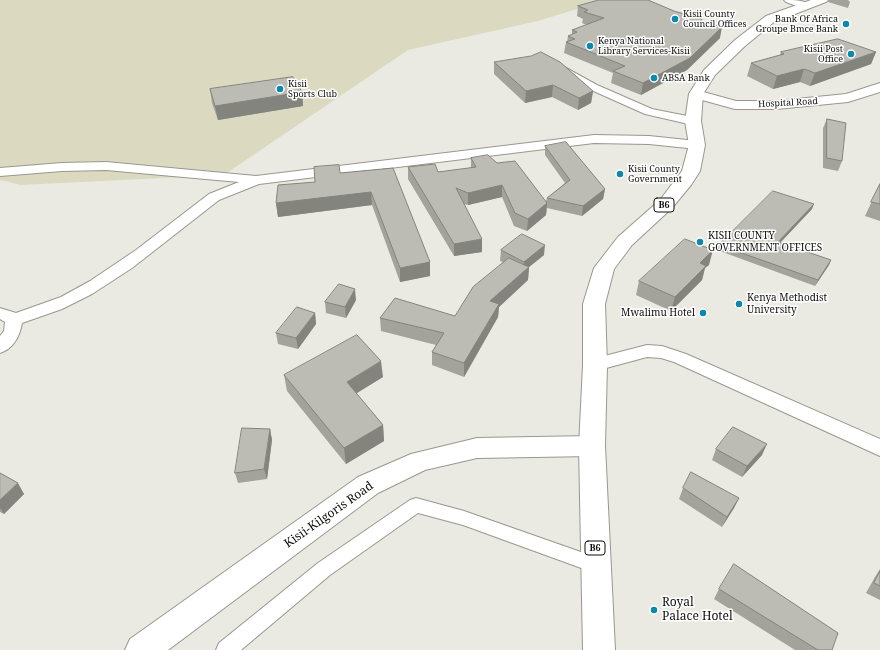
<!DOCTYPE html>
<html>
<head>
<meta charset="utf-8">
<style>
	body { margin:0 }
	canvas { display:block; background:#ebeae2 }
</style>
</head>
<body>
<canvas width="880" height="650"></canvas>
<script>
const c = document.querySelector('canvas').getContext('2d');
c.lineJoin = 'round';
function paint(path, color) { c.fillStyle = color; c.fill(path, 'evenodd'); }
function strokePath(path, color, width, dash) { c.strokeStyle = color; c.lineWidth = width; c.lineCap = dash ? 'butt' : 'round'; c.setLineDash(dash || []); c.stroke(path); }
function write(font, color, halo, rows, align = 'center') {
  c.font = font + ' "Noto Serif",serif'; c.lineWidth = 3; c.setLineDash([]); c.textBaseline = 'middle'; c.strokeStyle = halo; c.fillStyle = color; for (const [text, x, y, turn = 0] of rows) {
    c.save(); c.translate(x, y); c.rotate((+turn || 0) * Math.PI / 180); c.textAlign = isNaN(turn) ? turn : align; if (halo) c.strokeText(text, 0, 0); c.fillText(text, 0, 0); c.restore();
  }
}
paint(new Path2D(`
	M0,0H606L538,21L408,50L224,175L21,185L0,180Z`), '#dbdac0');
const pedestrian = new Path2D(`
	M416,498L464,511L595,557L601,559L604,565L601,571L595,573L463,525L418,513L330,575L241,650H216L219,643L318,563L410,500Z`);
const minor = new Path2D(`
	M559,64L597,85L652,109L697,118L699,121L697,124L693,125L645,114L589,89L555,69L554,67Z
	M594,135L649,136L697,141L701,142L703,145L701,148L697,149L649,144L594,143L259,184L219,200L132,268L92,294L62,309L22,323C20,336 13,349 0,353V336L4,331L5,322L0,319V308L16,313L61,297L90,281L136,250L209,194L239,182L106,170L62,171L0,176V168L62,163L106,162L256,176Z
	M647,345L662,346L686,354L880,439V456L674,362L661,358L647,357L595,371L589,370L586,365L589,360Z`);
const tertiary = new Path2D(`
	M784,0C794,0 805,0 812,6L810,8H802L786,2Z
	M880,83V92L848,102L777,109H735L691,97L689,94L691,91L696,90L736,101H777L846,94Z`);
const secondary = new Path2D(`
	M592,436L601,439L605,446L601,453L592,456L477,458L425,470L378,493L168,650H125L130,639L358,477L411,454L477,438Z`);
const trunk = new Path2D(`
	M811,0H828L826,2L774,22L745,46L715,75L703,94L701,121L705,145L700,171L691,185L672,208L632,245L614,269L605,304L607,365L605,446L615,650H583L579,446L583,365V304L594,268L618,237L660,200L682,171L689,145L685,121L689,94L704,70L735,40L766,16Z`);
strokePath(pedestrian, '#989890', 2);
strokePath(minor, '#989890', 2);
strokePath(tertiary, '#989890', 2);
strokePath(secondary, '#989890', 2);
strokePath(trunk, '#989890', 2);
paint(pedestrian, '#fff');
paint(minor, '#fff');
paint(tertiary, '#fff');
paint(secondary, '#fff');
paint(trunk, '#fff');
paint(new Path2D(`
	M829,0H848L850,2L848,8L828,2Z
	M578,6L674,11L702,22L720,38L687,70L641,95L611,83L613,73L564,53L566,42H567L568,36L572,34V30L587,25L582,23L583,19L577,16Z
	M781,52H876L871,64L810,86L800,82L773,89L747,76L751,63L780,55Z
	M494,62L593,91L591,103L578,110L552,97L525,103L494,74Z
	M210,89L302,92L303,106L218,120L212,103Z
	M827,119L842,161L838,171L823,168V128Z
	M545,146L605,189L603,199L582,216L547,208L546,215L527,231L514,226L502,197L468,205L464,204L482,252L454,256L408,179V167L438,172L471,168V158L546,201L547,198L565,183L545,155Z
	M393,168L430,276L400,282L372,205L278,217L276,203L340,173Z
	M880,184V221L865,216Z
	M812,209L780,243L831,260L829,265L815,286L717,250L719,245Z
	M501,250L544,255L529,267L528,280L499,307L498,317L464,377L432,365V352L436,345L381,331L380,318L455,316L503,262L500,261Z
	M709,265L705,268L702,280L671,311L636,295L639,281Z
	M356,300L346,318L326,313L325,302Z
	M315,313L316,324L298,349L278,344L276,333Z
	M284,375L383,377L356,393L383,425L384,441L346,464L287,391Z
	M270,429L272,440L267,479L238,483L235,473Z
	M716,449L762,455L742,477L712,460Z
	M0,473L24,494L4,514L0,512Z
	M683,488L739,498L734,508L722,527L679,499Z
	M880,569V600L866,593L875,577Z
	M719,589L832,650H795L714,599Z`), '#a3a29b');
paint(new Path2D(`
	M722,27L720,38L687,70L641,95L643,83Z
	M876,52L871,64L810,86L815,73Z
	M804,69L800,82L773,89L777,76Z
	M553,85L552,97L525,103L526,91Z
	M593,91L591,103L578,110L579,98Z
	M302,92L303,106L218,120L215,106Z
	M502,185V197L468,205V193Z
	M605,189L603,199L582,216L583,206Z
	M371,192L372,205L278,217L276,203Z
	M547,203L546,215L527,231L528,219Z
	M814,204L812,209L776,247L778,242Z
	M482,239V252L454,256V244Z
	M545,245L544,255L529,267L528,280L499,307L498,317L464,377V363L490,301L523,272L524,262Z
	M713,250L709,265L705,268L702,280L671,311L675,297L700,263Z
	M831,260L829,265L815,286L818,280Z
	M430,262V276L400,282V268Z
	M355,289L356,300L346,318L345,307Z
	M315,313L316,324L298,349L296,338Z
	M381,361L383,377L349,398L347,382Z
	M383,425L384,441L346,464L344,448Z
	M270,429L272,440L267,479L264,469Z
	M767,444L762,455L742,477L747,466Z
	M18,483L24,494L4,514L0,508V500Z
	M739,498L734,508L722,527L727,517Z`), '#84847e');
const building = new Path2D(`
	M599,0H648L674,11L702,19L701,21L722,27L690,58L643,83L613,71L625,66L566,42L575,39L568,36L577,32L572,30L604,18L584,12L588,10L578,6Z
	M838,39L876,52L815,73L804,69L777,76L751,63L784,54L781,52Z
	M541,52L560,62L593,91L579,98L553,85L526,91L494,62L531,56Z
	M293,77L302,92L215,106L210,89Z
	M827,119L846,123L842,161L827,158Z
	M566,142L605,189L583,206L547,198L570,180L545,146Z
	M488,155L497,163L515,161L547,203L528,219L515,213L502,185L468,193L456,188L482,239L454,244L408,167L435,164L438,172L476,167L471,158Z
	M339,165L340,173L393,168L430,262L400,268L371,192L276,203L278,185L315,182L314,167Z
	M880,184V204L871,202Z
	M773,191L814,204L778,242L831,260L818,280L719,245Z
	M522,234L545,245L524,262L501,250Z
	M685,239L713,250L700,263L706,266L675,297L639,281Z
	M509,258L529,267L490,301L499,304L464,363L432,352L444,333L380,318L395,298L455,316L473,287Z
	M339,284L355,289L345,307L325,302Z
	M297,307L315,313L296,338L276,333Z
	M357,335L381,361L347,382L383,425L344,448L284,375Z
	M733,427L767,444L747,466L716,449Z
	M242,428L270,429L264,469L235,473Z
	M691,472L739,498L727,517L683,488Z
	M0,473L18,483L0,500Z
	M734,564L838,633L832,650H818L719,589Z
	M880,571V586L874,583Z`);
paint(building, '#bdbcb4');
strokePath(building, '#84847e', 1);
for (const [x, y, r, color] of [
	[675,19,4,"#0b88ab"],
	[846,24,4,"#0b88ab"],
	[590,46,4,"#0b88ab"],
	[851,54,4,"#0b88ab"],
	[654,78,4,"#0b88ab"],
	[280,89,4,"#0b88ab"],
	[620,174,4,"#0b88ab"],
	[700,242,4,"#0b88ab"],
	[739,304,4,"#0b88ab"],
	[703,313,4,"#0b88ab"],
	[654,610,4,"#0b88ab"]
]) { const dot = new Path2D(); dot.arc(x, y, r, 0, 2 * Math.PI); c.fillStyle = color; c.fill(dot); strokePath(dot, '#fff', 1.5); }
write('9px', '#0f0f0c', '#fff', [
	["Kisii County",683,14],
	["Council Offices",683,24],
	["Bank Of Africa",838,19,"right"],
	["Groupe Bmce Bank",838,29,"right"],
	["Kenya National",598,41],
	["Library Services-Kisii",598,51],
	["Kisii Post",843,49,"right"],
	["Office",843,59,"right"],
	["ABSA Bank",662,78],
	["Kisii",288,84],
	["Sports Club",288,94],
	["Kisii County",628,169],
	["Government",628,179]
], 'left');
write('9px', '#0f0f0c', '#fff', [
	["Hospital Road",788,103,-3]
]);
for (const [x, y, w] of [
	[664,205,20],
	[595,548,20]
]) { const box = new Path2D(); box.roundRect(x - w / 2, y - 7, w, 14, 3); c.fillStyle = '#fff'; c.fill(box); strokePath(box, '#0f0f0c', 1); }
write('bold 9px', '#0f0f0c', null, [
	["B6",664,205],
	["B6",595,548]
]);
write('10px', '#0f0f0c', '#fff', [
	["KISII COUNTY",708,236],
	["GOVERNMENT OFFICES",708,248],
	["Kenya Methodist",747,298],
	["University",747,310],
	["Mwalimu Hotel",695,313,"right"]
], 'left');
write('12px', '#0f0f0c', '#fff', [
	["Kisii-Kilgoris Road",329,515,-35]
]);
write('12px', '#0f0f0c', '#fff', [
	["Royal",662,603],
	["Palace Hotel",662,617]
], 'left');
</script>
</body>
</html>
